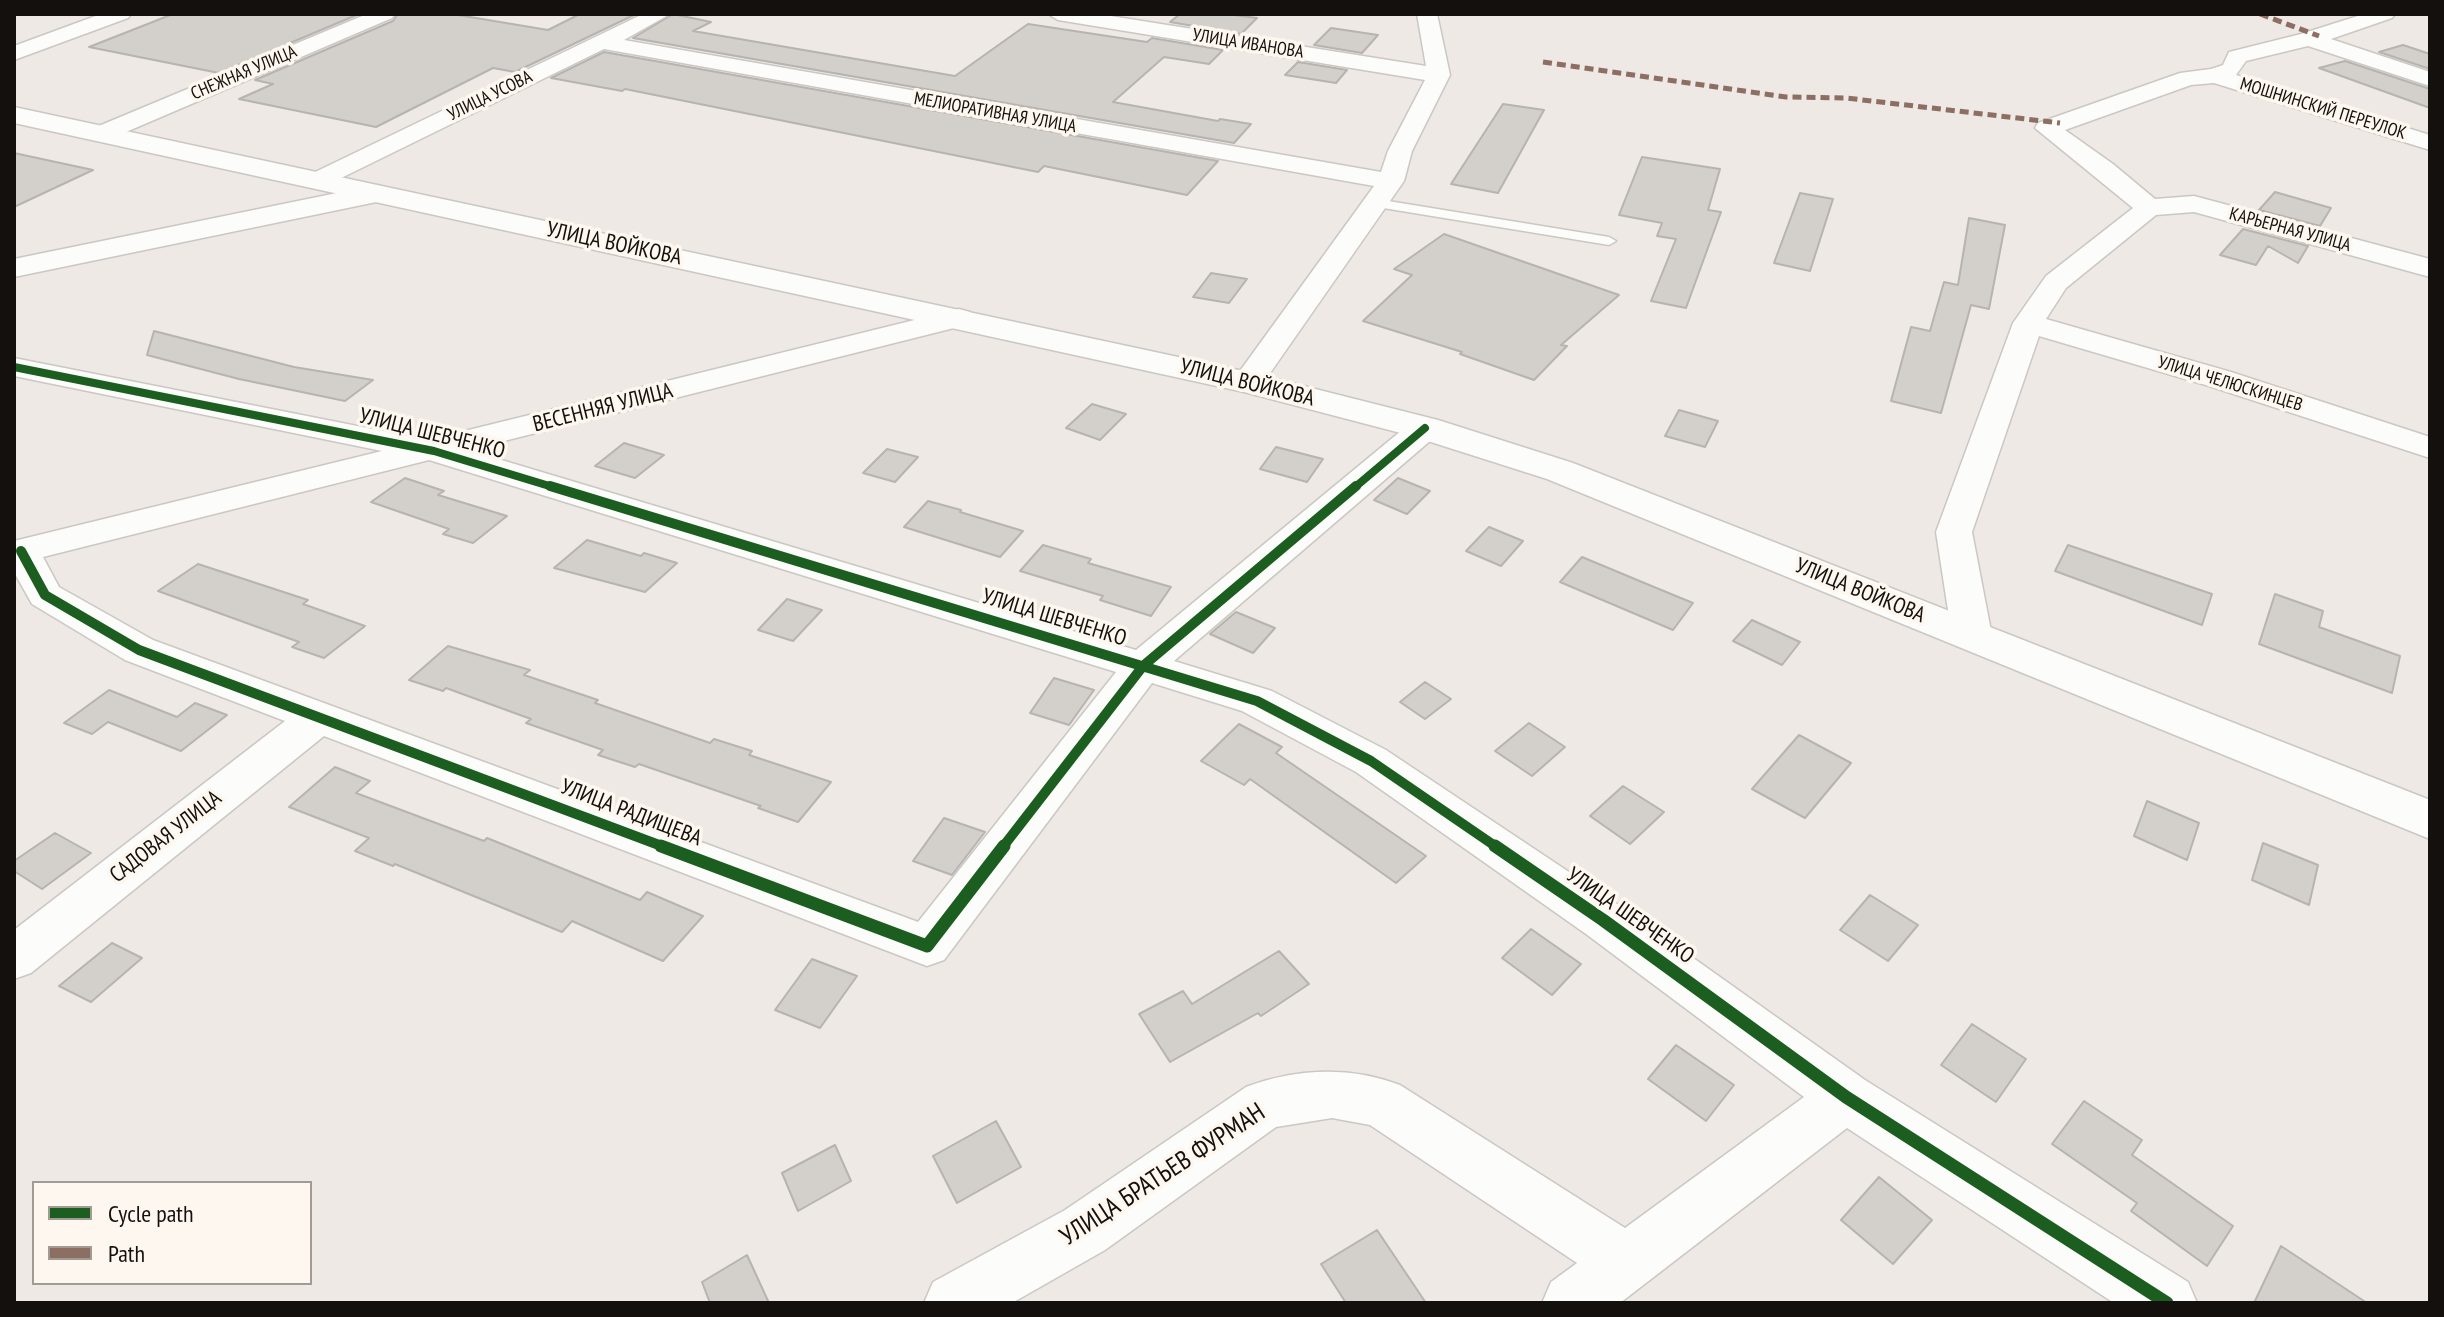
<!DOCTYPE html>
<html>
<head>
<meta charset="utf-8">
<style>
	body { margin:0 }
	#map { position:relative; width:2444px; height:1317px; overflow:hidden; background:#eee9e4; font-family:"PT Sans Narrow",sans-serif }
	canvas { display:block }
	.frame { position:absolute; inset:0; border:16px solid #13100d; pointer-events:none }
	.legend { position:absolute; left:32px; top:1181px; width:280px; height:104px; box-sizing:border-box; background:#fef7ef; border:2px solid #a09b95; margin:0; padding:10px 14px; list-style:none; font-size:24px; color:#13100d }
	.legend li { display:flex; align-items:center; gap:16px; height:40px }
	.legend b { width:40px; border:2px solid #a09b95 }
</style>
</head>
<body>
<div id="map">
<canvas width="2444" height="1317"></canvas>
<div class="frame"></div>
<ul class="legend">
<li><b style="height:10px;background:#1b5e20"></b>Cycle path</li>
<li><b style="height:10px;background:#8d6e63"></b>Path</li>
</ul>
</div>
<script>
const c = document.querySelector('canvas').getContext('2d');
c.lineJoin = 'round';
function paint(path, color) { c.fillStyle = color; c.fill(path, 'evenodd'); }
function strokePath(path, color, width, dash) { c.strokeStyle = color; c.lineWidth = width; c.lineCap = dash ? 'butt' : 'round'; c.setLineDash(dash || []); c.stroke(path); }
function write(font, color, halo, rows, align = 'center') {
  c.font = font + ' "PT Sans Narrow",sans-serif'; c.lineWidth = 7; c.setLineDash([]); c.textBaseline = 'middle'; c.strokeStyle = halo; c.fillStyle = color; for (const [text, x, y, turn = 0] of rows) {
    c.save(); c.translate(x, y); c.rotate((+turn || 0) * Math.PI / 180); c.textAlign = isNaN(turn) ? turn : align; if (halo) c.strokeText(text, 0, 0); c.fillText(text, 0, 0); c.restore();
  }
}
const building = new Path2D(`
	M173,14H359L219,73L89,47Z
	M398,14H452L548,30L580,14H636L515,72L493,68L376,127L239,99L273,84L255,80L393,21Z
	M673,14L711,22L693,31L955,76L1028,24L1147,42L1152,38L1223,50L1209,64L1164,57L1113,102L1218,121L1220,119L1251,124L1234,143L633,38Z
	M1180,14H1226L1257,18L1241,34L1170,22Z
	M1331,28L1378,35L1362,53L1314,45Z
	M2403,45L2430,54V69L2379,52Z
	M604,52L1218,161L1187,195L1044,166L1038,172L625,89L622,91L551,78Z
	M2345,61L2430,89V108L2319,68Z
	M1298,62L1347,70L1336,83L1285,75Z
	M1503,104L1544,110L1498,193L1451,184Z
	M14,153L93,170L14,207Z
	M1642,157L1720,169L1708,210L1721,212L1686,308L1651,301L1676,239L1657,236L1662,223L1619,215Z
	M2275,192L2331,208L2320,226L2259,210Z
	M1800,193L1833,199L1810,271L1774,263Z
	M1969,218L2005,225L1989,309L1971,305L1941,413L1891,401L1911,327L1930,331L1944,282L1958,285Z
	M2243,229L2308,246L2298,263L2268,246L2256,265L2220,255Z
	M1444,234L1619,295L1561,345L1567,346L1534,380L1460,354L1462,352L1363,321L1412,275L1394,269Z
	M1211,273L1247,279L1229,303L1193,297Z
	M154,331L294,367L373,380L345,401L239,379L147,355Z
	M1092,404L1126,414L1100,440L1066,428Z
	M1679,410L1718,421L1705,447L1665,436Z
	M624,443L664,455L635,478L595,466Z
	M1276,447L1323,459L1307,482L1260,469Z
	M887,449L918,457L895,482L863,473Z
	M405,478L444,491L438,495L507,516L473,543L443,534L449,529L371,502Z
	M1398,478L1430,491L1407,514L1374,500Z
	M928,501L961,510L960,512L1023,531L1000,557L904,527Z
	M1489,527L1523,541L1501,566L1466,551Z
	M587,540L641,556L644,553L677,563L645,592L554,568Z
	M1043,545L1091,559L1088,563L1171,587L1151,616L1100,600L1103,596L1020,571Z
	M2068,545L2212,594L2202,625L2055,571Z
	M1582,557L1654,587L1693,603L1673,630L1560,582Z
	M198,564L308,600L303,604L365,626L324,658L292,647L299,642L158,591Z
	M2275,594L2323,611L2319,627L2400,656L2392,693L2259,644Z
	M787,599L822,610L793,641L758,630Z
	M1236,612L1275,628L1253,653L1210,634Z
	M1752,620L1800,642L1782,665L1733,641Z
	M448,646L530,670L524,675L598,700L595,703L710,743L714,739L752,751L749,755L831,782L798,822L758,808L761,806L639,764L635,767L598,755L603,750L526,723L531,719L446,688L443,691L409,680Z
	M1054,678L1094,690L1069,725L1030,713Z
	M1425,682L1451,699L1425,719L1400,702Z
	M109,690L177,717L195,703L227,715L181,751L108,722L92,734L64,723Z
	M1529,723L1565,747L1532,776L1495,751Z
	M1239,724L1282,747L1276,753L1426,856L1396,883L1250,779L1244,785L1201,761Z
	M1799,735L1851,763L1805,818L1752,789Z
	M335,767L370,781L356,793L484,841L487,838L640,900L647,892L703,916L663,961L572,921L562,932L395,864L393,866L355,851L369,838L289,807Z
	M1623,786L1664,812L1630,844L1590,816Z
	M2147,801L2199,823L2187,860L2134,836Z
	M944,818L985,832L952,875L913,861Z
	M55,833L91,853L42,889L14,871V861Z
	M2263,843L2318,865L2309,905L2252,880Z
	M1870,895L1918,925L1888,961L1840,930Z
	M1531,929L1581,964L1552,995L1502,958Z
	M112,943L142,958L91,1002L59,986Z
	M1279,951L1309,984L1261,1016L1258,1013L1170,1062L1139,1014L1183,991L1192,1004Z
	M812,959L857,976L820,1028L775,1010Z
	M1972,1024L2026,1059L1996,1102L1941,1065Z
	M1676,1045L1734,1085L1706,1121L1648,1079Z
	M2084,1101L2142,1140L2132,1155L2233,1226L2207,1266L2131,1211L2137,1203L2052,1144Z
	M996,1121L1021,1167L957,1203L933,1156Z
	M835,1145L851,1181L798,1211L782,1173Z
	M1879,1177L1932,1220L1893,1264L1841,1220Z
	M1377,1230L1426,1303H1346L1321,1264Z
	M2281,1246L2367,1303H2254Z
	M747,1255L769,1303H710L702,1282Z`);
paint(building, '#d3cfcb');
strokePath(building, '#b7b3b0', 2);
const service = new Path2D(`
	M1376,199L1609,237L1616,241L1609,245L1371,206L1369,203Z`);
const minor = new Path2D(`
	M101,14H131L128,18L14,60V46Z
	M367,14H395L392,18L112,138H94L91,133L94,128Z
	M643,14H670L624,40L1381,172L1388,151L1425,80L1058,20L1048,14H1098L1426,66L1417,14H1437L1450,75L1412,151L1404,181L1259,389L1248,392L1237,389L1232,382L1374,186L604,49L329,184H311L307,179L311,174Z
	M2364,14H2395L2392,18L2331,39L2430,72V86L2308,46L2246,61L2236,75L2430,135V150L2214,83L2191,85L2065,130L2113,164L2155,199L2194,196L2430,259V277L2194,212L2156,215L2066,288L2046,319L2231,372L2430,437V458L2209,386L2039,336L1972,532L1992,636L1986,645L1972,649L1958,645L1952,636L1936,532L2013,323L2046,276L2133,208L2035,128L2038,123L2180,73L2211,69L2223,65L2229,52L2301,34Z
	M959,309L970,312L974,318L970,324L468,450L1136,650L1413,421L1425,418L1437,421L1442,428L1437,435L1174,661L1272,691L1386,750L1620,906L1865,1080L2188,1282L2197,1303H2114L1847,1128L1620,1303H1542L1551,1282L1577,1263L1370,1125L1332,1118L1276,1127L1105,1250L1012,1303H924L933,1282L1065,1210L1246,1087C1295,1068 1351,1066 1400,1085L1625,1228L1804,1097L1586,934L1356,772L1242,711L1152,683L944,960L927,966L324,736L31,973L14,979V930L285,721L125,660L32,604L14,572V541L382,451L14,376V358L428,440ZM429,460L1116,672L918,922L153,640L59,587L43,557Z`);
const tertiary = new Path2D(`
	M376,185L386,188L390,194L386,200L14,277V259Z`);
const secondary = new Path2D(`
	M14,107L1248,372L1438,420L1573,463L2430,800V839L1547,479L1412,436L1244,392L14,123Z`);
strokePath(service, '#cbc7c3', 3);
strokePath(minor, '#cbc7c3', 3);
strokePath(tertiary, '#cbc7c3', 3);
strokePath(secondary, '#cbc7c3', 3);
paint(service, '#fcfcfb');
paint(minor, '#fcfcfb');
paint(tertiary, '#fcfcfb');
paint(secondary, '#fcfcfb');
strokePath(new Path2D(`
	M2260,14L2319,36
	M1543,62L1786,97L1846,98L2060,123`), '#8d6e63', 5, [9, 5]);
strokePath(new Path2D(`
	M14,367L434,451L556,488
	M1354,488L1425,428`), '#1b5e20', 8);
strokePath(new Path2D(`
	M550,486L1257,701L1371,761L1498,848
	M21,551L45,595L139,650L667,848
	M1002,848L1143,666L1356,486`), '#1b5e20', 10);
strokePath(new Path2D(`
	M661,846L927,946L1004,846
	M1495,846L1603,920L1846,1097L2167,1303`), '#1b5e20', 13);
write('18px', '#13100d', '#fef7ef', [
	["УЛИЦА ИВАНОВА",1248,44,9],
	["СНЕЖНАЯ УЛИЦА",244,73,-23],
	["УЛИЦА УСОВА",490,96,-26],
	["МОШНИНСКИЙ ПЕРЕУЛОК",2323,109,17],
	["МЕЛИОРАТИВНАЯ УЛИЦА",995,113,10],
	["КАРЬЕРНАЯ УЛИЦА",2290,230,15],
	["УЛИЦА ЧЕЛЮСКИНЦЕВ",2230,384,17]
]);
write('22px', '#13100d', '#fef7ef', [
	["УЛИЦА ВОЙКОВА",614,244,12],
	["УЛИЦА ВОЙКОВА",1247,383,14],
	["ВЕСЕННЯЯ УЛИЦА",603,408,-14],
	["УЛИЦА ШЕВЧЕНКО",432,434,14],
	["УЛИЦА ВОЙКОВА",1860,591,22],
	["УЛИЦА ШЕВЧЕНКО",1054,618,17],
	["УЛИЦА РАДИЩЕВА",631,813,21],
	["САДОВАЯ УЛИЦА",166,837,-38],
	["УЛИЦА ШЕВЧЕНКО",1630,916,35]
]);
write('26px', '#13100d', '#fef7ef', [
	["УЛИЦА БРАТЬЕВ ФУРМАН",1163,1175,-33]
]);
</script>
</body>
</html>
